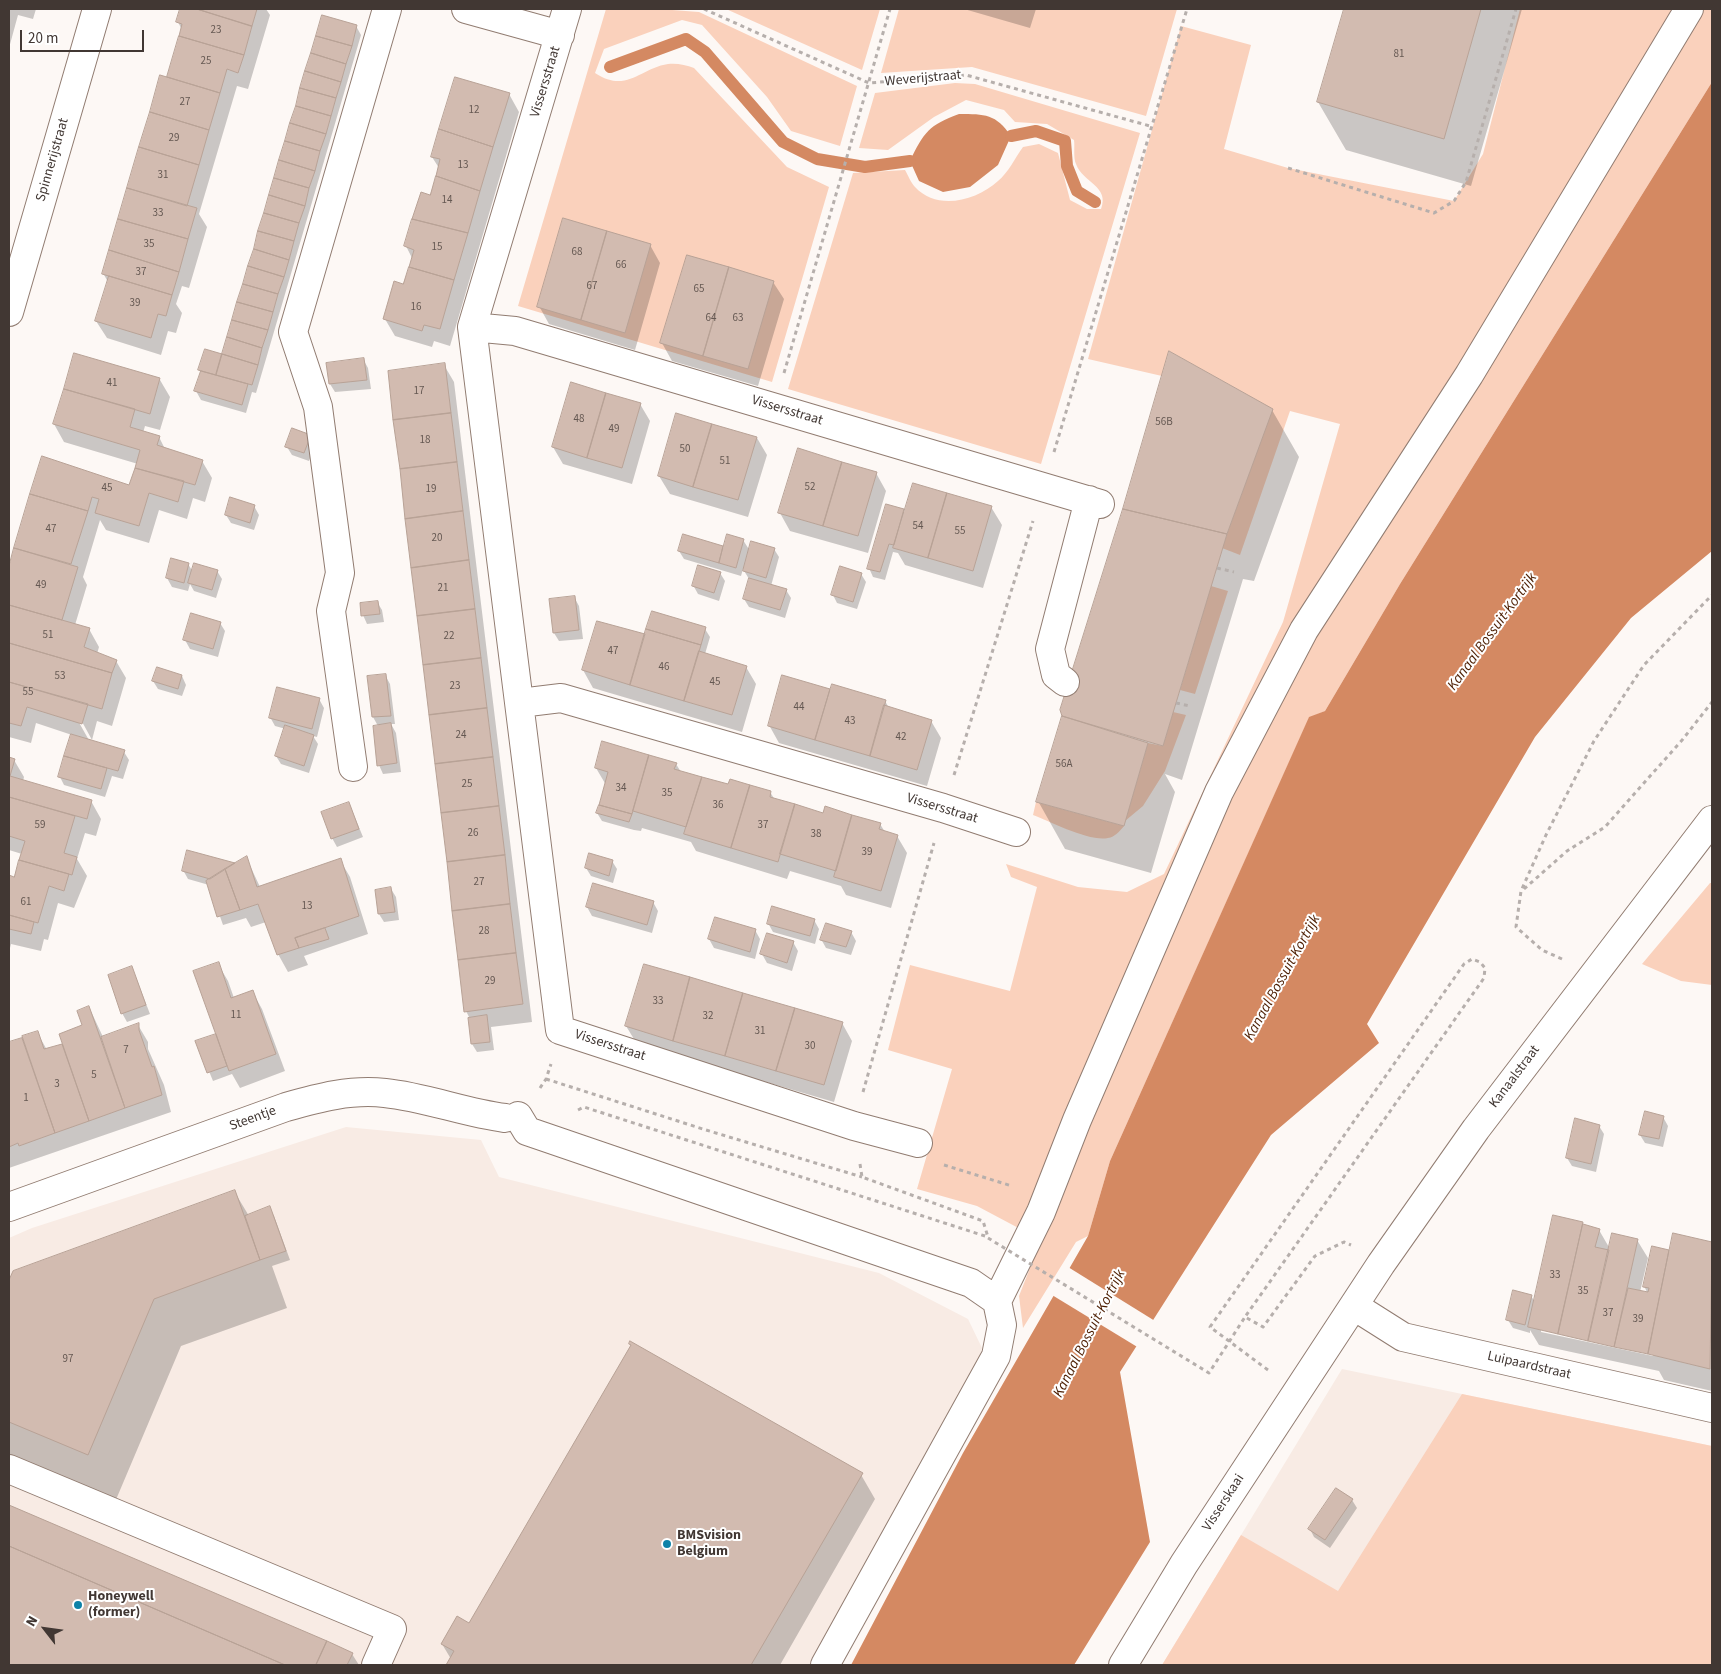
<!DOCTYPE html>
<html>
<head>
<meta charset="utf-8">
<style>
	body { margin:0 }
	#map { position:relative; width:1721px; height:1674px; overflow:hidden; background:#fdf8f5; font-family:"Source Sans 3",sans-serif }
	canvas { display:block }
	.frame { position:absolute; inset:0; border:10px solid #413733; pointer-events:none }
	.north { position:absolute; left:20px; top:1604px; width:50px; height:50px; -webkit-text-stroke:4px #fff; paint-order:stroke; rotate:300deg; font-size:14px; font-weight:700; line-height:20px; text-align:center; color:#413733 }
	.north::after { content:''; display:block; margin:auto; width:18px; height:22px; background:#413733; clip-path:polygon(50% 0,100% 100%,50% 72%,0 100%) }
	.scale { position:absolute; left:20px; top:30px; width:124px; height:22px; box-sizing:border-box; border:2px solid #413733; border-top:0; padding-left:6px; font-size:15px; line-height:18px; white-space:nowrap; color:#413733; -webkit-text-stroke:4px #fff; paint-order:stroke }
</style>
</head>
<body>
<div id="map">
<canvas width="1721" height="1674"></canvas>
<div class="frame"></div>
<div class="north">N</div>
<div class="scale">20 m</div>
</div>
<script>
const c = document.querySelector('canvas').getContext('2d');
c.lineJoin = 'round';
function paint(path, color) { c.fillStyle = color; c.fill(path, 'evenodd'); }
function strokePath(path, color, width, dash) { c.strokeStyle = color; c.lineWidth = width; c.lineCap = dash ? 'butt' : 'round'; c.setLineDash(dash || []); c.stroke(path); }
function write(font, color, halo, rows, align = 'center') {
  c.font = font + ' "Source Sans 3",sans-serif'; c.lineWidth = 4; c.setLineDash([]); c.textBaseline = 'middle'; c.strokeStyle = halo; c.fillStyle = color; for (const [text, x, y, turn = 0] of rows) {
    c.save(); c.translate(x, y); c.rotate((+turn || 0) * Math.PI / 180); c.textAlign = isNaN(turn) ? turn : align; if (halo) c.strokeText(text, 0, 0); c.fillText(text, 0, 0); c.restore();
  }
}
paint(new Path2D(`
	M346,1127L481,1140L499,1177L879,1273L968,1319L982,1348L971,1383L811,1665H9V1238L32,1228Z
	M1342,1369L1712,1446V1665H1162Z`), '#f8ebe4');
paint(new Path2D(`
	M606,9H659L699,12L857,86L840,146L791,131L767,97L702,25L682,20L604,49L595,73C627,94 640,68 668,64C677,63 686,65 694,68L787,167L829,187L772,382L518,306Z
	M726,9H880L862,70Z
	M899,9H1177L1146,116L972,67L881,73Z
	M1520,9H1712V82L1400,584L1325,711L1309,718L1110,1161L1088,1236L1076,1242L1023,1328L1019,1296L1041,1240L977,1206L917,1189L952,1069L888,1050L910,965L1010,991L1037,887L1011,877L1006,864L1078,887L1127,892L1164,874L1283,622L1340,424L1290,411L1240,555L1222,548L1272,409L1169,351L1162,376L1088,359L1181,26L1251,45L1224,149L1288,168L1454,201L1483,154Z
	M955,83L975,84L1140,133L1041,464L788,389L853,173L905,170C908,175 911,183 915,187C937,211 976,201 998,181C1008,173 1015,158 1023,147L1039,144L1058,153L1070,200L1087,209H1101C1110,186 1083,183 1076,164C1073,158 1075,147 1074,140L1047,124L1015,122L1004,110L966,100L934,117L888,150L859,148L875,93Z
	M1211,586L1228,591L1195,694L1180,690Z
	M1173,712L1186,715L1165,771L1143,806L1125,821L1148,743L1163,746Z
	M1036,802L1124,826C1120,831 1115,837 1108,838C1090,842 1051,822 1033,815Z
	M1710,883H1712V985L1681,981L1642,964Z
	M1462,1394L1712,1446V1665H1162L1241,1535L1338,1591Z`), '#fad1bc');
paint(new Path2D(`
	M1712,82V551L1631,618L1535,737L1367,1024L1379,1043L1271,1135L1120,1372L1150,1542L1074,1665H851L963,1453L1088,1236L1110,1161L1309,717L1325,711L1400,584Z
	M959,114C985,114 996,114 1011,136L998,165L970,187L943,192L919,181L910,161C924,132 929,125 959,114Z`), '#d48962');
paint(new Path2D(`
	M1068,1267L1155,1321L1139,1348L1052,1295Z`), '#fdf8f5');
paint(new Path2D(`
	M9,9H36L33,19L18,15L9,48Z
	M181,9H266L270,15L248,89L237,86L199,214L207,227L189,288L182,286L176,304L182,313L176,333L168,331L161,355L107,338L96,321L108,282L103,273L182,30L178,22Z
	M964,9H1036L1030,28Z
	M1346,9H1522L1471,186L1346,150L1318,102Z
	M356,26L361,35L256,393L252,392L246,413L201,400L196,391L205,351L223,356Z
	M509,94L519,112L450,346L434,341L432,347L395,336L385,319L404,286L412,258L406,246L430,196L439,168L432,157Z
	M650,245L660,263L635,350L549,324L539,306Z
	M773,282L784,299L758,386L672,361L662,343Z
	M75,354L160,380L170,397L160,430L145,426L143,433L159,437L165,449L202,461L212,478L205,502L193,498L187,519L159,510L149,543L106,530L100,520L83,577L87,585L75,625L89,629L99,647L97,654L116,661L126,678L112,726L97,721L92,740L80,718L77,719L90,742L124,752L129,760L123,779L112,776L105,797L64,785L60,777L72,735L36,723L31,743L9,737V571L43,458L130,486L138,464L64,442L54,424Z
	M363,359L368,368L371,389L335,392L330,384L327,364Z
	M444,365L454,382L532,1022L491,1027L494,1050L477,1052L472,1044L470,1019L466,1011Z
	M640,404L650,421L632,484L563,464L553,447Z
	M1272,410L1299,457L1254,581L1243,579L1182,780L1165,774L1175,792L1151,873L1065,849L1038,801L1064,717L1062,710L1125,509Z
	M310,436L315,444L309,461L292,455L287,447Z
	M757,438L767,455L748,517L670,494L659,476Z
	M876,473L886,491L868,553L790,531L780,513Z
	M254,506L259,515L254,530L231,523L226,515Z
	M887,506L905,513L991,507L1002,525L983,588L905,565L898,553L893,552L885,580L873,577L869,568Z
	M684,536L724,548L743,540L750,551L774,549L779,557L771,586L786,590L791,598L785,618L749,607L744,599L749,579L743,569L741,576L684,559L679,551Z
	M188,564L193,572L217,571L222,579L216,598L194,591L190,584L188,591L172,587L167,578Z
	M720,573L725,581L719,601L698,594L693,585Z
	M861,574L866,582L857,609L837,603L833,595Z
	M574,597L579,606L583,639L559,641L554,633Z
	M377,602L382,610L384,622L367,624L363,615Z
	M220,623L225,631L218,657L190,649L185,640Z
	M705,629L710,637L705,654L746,667L756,684L742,732L593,688L583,670L646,636Z
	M385,675L390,684L395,724H391L396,733L401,772L383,774L379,765L378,726L373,717L368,677Z
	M182,676L186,685L182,696L158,689L153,681Z
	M783,677L831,691L885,701L889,708L931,721L941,738L927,786L779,743L769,725Z
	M319,699L324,708L317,737L313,736L318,744L309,773L281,764L276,756L286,729L275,726L270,717Z
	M603,742L676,764L681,772L701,778L728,786L770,792L775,800L824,814L880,824L885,832L897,836L907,853L891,908L846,895L841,886L790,871L787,879L696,851L691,842L642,828L641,831L634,830L602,821L597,813L606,785L596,768Z
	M9,758L14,760L24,777L23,781L91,801L101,819L96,836L85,833L77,859L87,876L74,908L58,903L48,940L44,939L41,951L11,944L9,952V877L15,879L22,854L9,850Z
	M349,803L363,837L337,847L332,838Z
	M188,852L234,864L246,857L260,887L340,860L350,877L368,934L304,956L308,965L288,972L278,954L266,922L251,927L246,918L223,925L209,885L188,879L183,870Z
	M612,861L617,869L613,883L591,876L586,868Z
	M391,889L396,897L399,920L384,922L379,914L376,891Z
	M653,902L658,911L652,933L592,916L587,907Z
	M814,920L819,929L815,944L773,932L768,923Z
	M755,930L760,939L755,959L714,948L709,939Z
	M851,932L856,941L851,955L826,948L821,939Z
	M793,942L798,951L792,971L767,963L762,954Z
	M218,964L228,981L234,998L252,991L262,1009L285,1071L240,1088L232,1074L213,1081L197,1042L217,1035Z
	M132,967L150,1014L127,1022L122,1013Z
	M89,1007L103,1037L138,1025L148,1042V1049L164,1085L171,1112L9,1168V1067L12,1066L9,1056V1043L37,1032L47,1050L63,1044L84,1026Z
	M842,1023L852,1041L834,1102L637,1044L626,1026Z
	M1663,1117L1668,1126L1663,1147L1645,1143L1640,1135Z
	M1599,1126L1604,1134L1596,1172L1572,1166L1567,1158Z
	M234,1191L249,1216L269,1208L274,1216L290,1260L272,1266L287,1308L181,1346L115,1502L9,1457V1283L13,1272Z
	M1582,1223L1584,1226L1599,1230L1610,1249L1637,1240L1648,1258L1640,1292L1648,1294L1644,1286L1669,1251L1670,1254L1674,1234L1712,1243V1391L1664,1380L1659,1371L1539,1345L1530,1330V1333L1513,1328L1508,1320L1531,1296L1535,1302ZM1541,1329L1654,1354L1653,1356L1541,1332Z
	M630,1344L860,1473L875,1499L780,1665H447L451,1659L442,1644L470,1624L632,1346Z
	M1352,1500L1357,1508L1330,1548L1314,1537L1310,1529Z
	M9,1507L352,1654L359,1665H9Z`), '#0003');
strokePath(new Path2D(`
	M610,67L686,39L705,52L783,142L817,159L865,167L910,161
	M1011,136L1036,131L1065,141L1067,166L1077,191L1095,202`), '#d48962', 12);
const building = new Path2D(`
	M180,9H197L252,26L244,55L179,36L182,24L176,22Z
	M197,9H257L252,26Z
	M1344,9H1481L1444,139L1317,102Z
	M322,15L357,25L352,46L316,36Z
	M179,36L244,55L238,73L227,69L220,93L167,77Z
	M316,36L352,46L346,64L311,53Z
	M311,53L346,64L341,82L305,71Z
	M305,71L341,82L336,98L300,88Z
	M160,75L220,93L209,130L150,112Z
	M455,77L510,93L493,147L439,129Z
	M300,88L336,98L331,116L296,106Z
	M296,106L331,116L326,134L290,123Z
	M150,112L209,130L199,165L139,147Z
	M290,123L326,134L320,151L285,141Z
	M439,129L493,147L480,191L436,176L440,159L431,157Z
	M285,141L320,151L315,171L279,160Z
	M139,147L199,165L187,206L127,188Z
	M279,160L315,171L309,188L274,178Z
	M436,176L480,191L468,233L412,219L421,192L430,195Z
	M274,178L309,188L305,206L269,195Z
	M127,188L197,208L188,239L118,219Z
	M269,195L305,206L299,223L264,213Z
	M264,213L299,223L294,241L258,231Z
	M563,218L607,231L581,320L537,307Z
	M118,219L188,239L179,272L109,250Z
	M412,219L468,233L454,280L409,267L414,250L404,246Z
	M258,231L294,241L289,260L254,249Z
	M607,231L651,244L625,333L581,320Z
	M254,249L289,260L284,277L248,266Z
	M109,250L179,272L172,295L102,274Z
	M687,255L729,267L703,356L660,343Z
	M248,266L284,277L278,294L243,284Z
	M409,267L454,280L440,329L424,325L422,331L383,319L394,281L403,284Z
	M729,267L774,281L748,369L703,356Z
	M109,276L172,295L166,316L158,314L151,338L95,321Z
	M243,284L278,294L273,312L237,302Z
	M237,302L273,312L268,330L232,320Z
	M232,320L268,330L262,348L227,337Z
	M227,337L262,348L258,365L222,354Z
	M205,349L222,354L216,375L198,370Z
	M1169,351L1273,409L1227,534L1123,509Z
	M74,353L160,378L150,414L64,389Z
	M222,354L258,365L252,385L216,375Z
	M364,358L367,380L329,384L326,363Z
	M445,363L451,413L393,420L388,371Z
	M201,371L248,384L242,405L194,391Z
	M571,382L606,393L587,458L552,447Z
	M64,389L135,409L130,427L160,436L157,445L203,460L195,485L135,468L140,450L53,424Z
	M606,393L641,403L622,468L587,458Z
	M451,413L457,462L400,469L393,420Z
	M676,413L712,424L693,487L658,476Z
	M712,424L757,437L738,500L693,487Z
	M292,428L311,435L304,453L285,447Z
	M798,448L842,462L823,526L778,513Z
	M42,456L129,485L135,468L184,481L178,502L149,493L139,526L95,513L99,499L92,497L88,511L30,494Z
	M457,462L463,511L405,519L400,469Z
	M842,462L877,472L858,536L823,526Z
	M913,483L947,493L928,558L893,548Z
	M947,493L992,506L973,571L928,558Z
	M30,494L88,511L71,564L14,548Z
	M230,497L255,505L250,523L225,515Z
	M886,504L904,509L894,545L889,544L880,572L867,569Z
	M1123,509L1227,534L1163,746L1062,716L1060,710Z
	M463,511L469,560L411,568L405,519Z
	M683,534L723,546L719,563L678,551Z
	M727,534L744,539L736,568L719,563Z
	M751,541L775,548L766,578L743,571Z
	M14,548L78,567L62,620L9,605V566Z
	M171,558L189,563L184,583L166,578Z
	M469,560L475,609L417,616L411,568Z
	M194,563L218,570L212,590L188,583Z
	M698,565L721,572L714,593L692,586Z
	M840,566L862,573L853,602L831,595Z
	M749,578L787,589L780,610L743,599Z
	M575,596L579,630L553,633L549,599Z
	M378,601L380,614L361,616L360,603Z
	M9,605L90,628L84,647L117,660L112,673L9,643Z
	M475,609L481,658L423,665L417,616Z
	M652,611L706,627L701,645L646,629Z
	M191,613L221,622L213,649L183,640Z
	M597,621L645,634L630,685L582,670Z
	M646,629L701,645L684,701L630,685Z
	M9,643L112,673L102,709L9,682Z
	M699,651L747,666L732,715L684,701Z
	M481,658L487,708L429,715L423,665Z
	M157,667L182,675L178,689L152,681Z
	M386,674L391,716L372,717L367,676Z
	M782,675L830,689L815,740L768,726Z
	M9,682L88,704L82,724L27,707L21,726L9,723Z
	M832,684L886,700L870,756L815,740Z
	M277,687L320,698L312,729L269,718Z
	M884,705L932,720L917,770L870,756Z
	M487,708L493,757L435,764L429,715Z
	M1062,716L1148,743L1124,826L1036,802Z
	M391,723L397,763L377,766L373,726Z
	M285,725L314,735L304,766L275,756Z
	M71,734L125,750L118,771L64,756Z
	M602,741L649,755L632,814L599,805L608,772L595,768Z
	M649,755L677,763L674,769L702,777L686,827L633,811Z
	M64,756L107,768L101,789L58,777Z
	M9,757L15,759L10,776L92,800L87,819L9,797Z
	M493,757L499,806L441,813L435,764Z
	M702,777L728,784L730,779L750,785L731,848L684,834Z
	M750,785L771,791L770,797L795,804L778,862L731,848Z
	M9,797L75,816L64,853L77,857L72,875L19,860L25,841L9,836Z
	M349,802L359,829L331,839L321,812Z
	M795,804L823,813L825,806L852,815L836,871L780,854Z
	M599,805L632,814L629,822L596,813Z
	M499,806L505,855L447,862L441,813Z
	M852,815L881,823L879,829L898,835L881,891L834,877Z
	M187,850L235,863L210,879L182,871Z
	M589,853L613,860L609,876L585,868Z
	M505,855L510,904L452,911L447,862Z
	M247,856L257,887L341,858L359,916L295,938L299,948L277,955L258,904L240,910L225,869Z
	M19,860L69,874L64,891L49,886L38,923L9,915V875L14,877Z
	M225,869L240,910L217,917L206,881Z
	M593,883L654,901L647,925L586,907Z
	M391,887L395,912L378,914L375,890Z
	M510,904L516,953L458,960L452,911Z
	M772,906L815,919L810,936L767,924Z
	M9,915L34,922L31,934L9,929Z
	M715,917L756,929L750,952L708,939Z
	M826,923L852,931L846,947L820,940Z
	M325,928L329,939L299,948L295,938Z
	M767,933L794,941L787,963L760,954Z
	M516,953L523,1004L464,1012L458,960Z
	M219,962L231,998L253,990L276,1054L229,1071L193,971Z
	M644,964L690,977L673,1041L625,1026Z
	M132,966L146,1005L121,1014L108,975Z
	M690,977L743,993L725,1056L673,1041Z
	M743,993L795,1008L776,1071L725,1056Z
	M89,1006L125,1108L89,1121L59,1034L82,1025L77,1011Z
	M795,1008L843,1022L824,1085L776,1071Z
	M487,1015L490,1042L471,1044L468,1018Z
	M139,1023V1030L152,1067L154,1066L162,1095L125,1108L101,1037Z
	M38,1031L44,1049L62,1044L89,1121L55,1133L22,1036Z
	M216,1034L227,1066L207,1073L195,1041Z
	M22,1038L55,1133L19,1146L18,1143L9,1147V1042Z
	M1645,1111L1664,1116L1659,1139L1639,1135Z
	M1575,1118L1600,1125L1591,1164L1566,1158Z
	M235,1190L260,1260L154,1299L88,1455L9,1422V1280L13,1271Z
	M270,1206L286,1251L260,1260L245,1216Z
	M1553,1215L1583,1222L1558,1334L1528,1327Z
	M1583,1224L1600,1229L1595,1247L1609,1250L1588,1341L1558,1334Z
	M1612,1233L1638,1239L1614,1347L1588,1341Z
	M1673,1233L1712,1242L1710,1369L1648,1354Z
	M1652,1246L1669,1250L1648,1354L1614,1347L1628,1288L1648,1292L1649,1288L1643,1287Z
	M1513,1290L1532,1295L1525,1325L1506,1320Z
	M630,1341L863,1473L751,1665H446L454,1651L441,1644L457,1616L469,1623L631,1345L629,1344Z
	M1336,1488L1353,1499L1325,1540L1308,1529Z
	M9,1505L327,1641L316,1665H285L9,1546Z
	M9,1546L285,1665H9Z
	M327,1641L353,1653L347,1665H316Z`);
paint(building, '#d2bbb0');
strokePath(building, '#b8a296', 1);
const minor = new Path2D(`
	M466,9L560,35
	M567,9L472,327L560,1030L854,1126L918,1143
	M9,312L97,9
	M472,327L515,331L1100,504
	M1065,682L1056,675L1050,649L1089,500
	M520,703L561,698L943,808L1016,832
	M353,767L331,611L340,573L318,407L293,332L387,9
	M518,1116L527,1131L971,1283L997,1301
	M9,1207L286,1107C318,1098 351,1089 385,1093C425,1097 465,1113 505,1118
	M1354,1306L1403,1337L1712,1408
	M9,1469L392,1629L376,1665
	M825,1665L996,1356L1002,1325L997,1301L1041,1212L1077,1120L1219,792L1304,630L1469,375L1689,9
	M1123,1665L1184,1564L1381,1264L1476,1129L1712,820`);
strokePath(minor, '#917c71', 30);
strokePath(new Path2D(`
	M704,9L869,83L966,75L1150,126
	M1288,168L1434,213L1454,201L1466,182L1516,9
	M784,373L890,9
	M1054,452L1187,9
	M1217,568L1234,572
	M1176,703L1190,706
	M954,775L1033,521
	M1524,889L1567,851L1605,827L1683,739L1712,702
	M1562,959L1542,950L1516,927L1521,891L1546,835L1594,741L1644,665L1712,595
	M546,1079L706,1130L862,1177
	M540,1088L546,1079L551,1064
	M863,1092L934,843
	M578,1110L584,1107L988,1237
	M860,1164L862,1177L983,1221L988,1237
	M944,1165L1012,1186
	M1268,1370L1210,1327L1464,964L1472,959L1480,962L1485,968L1484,978L1245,1317L1263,1327L1315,1256L1344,1242L1351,1245`), '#b6afac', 3, [4, 4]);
strokePath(minor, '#fff', 28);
strokePath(new Path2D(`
	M988,1238L1209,1373L1245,1317`), '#b6afac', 3, [4, 4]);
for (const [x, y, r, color] of [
	[667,1544,5,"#0d82a8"],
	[78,1605,5,"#0d82a8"]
]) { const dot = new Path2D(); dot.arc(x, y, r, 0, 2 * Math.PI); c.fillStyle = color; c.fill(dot); strokePath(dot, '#fff', 2); }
write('11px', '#655852', null, [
	["23",216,31],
	["81",1399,55],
	["25",206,62],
	["27",185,103],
	["12",474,111],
	["29",174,139],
	["13",463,166],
	["31",163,176],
	["14",447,201],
	["33",158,214],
	["35",149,245],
	["15",437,248],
	["68",577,253],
	["66",621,266],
	["37",141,273],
	["67",592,287],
	["65",699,290],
	["39",135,304],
	["16",416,308],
	["64",711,319],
	["63",738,319],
	["41",112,384],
	["17",419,392],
	["48",579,420],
	["56B",1164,423],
	["49",614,430],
	["18",425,441],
	["50",685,450],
	["51",725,462],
	["52",810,488],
	["45",107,489],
	["19",431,490],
	["54",918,527],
	["47",51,530],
	["55",960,532],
	["20",437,539],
	["49",41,586],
	["21",443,589],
	["51",48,636],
	["22",449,637],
	["47",613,652],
	["46",664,668],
	["53",60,677],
	["45",715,683],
	["23",455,687],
	["55",28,693],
	["44",799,708],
	["43",850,722],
	["24",461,736],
	["42",901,738],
	["56A",1064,765],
	["25",467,785],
	["34",621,789],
	["35",667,794],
	["36",718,806],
	["59",40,826],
	["37",763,826],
	["26",473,834],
	["38",816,835],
	["39",867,853],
	["27",479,883],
	["61",26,903],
	["13",307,907],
	["28",484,932],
	["29",490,982],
	["33",658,1002],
	["11",236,1016],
	["32",708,1017],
	["31",760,1032],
	["30",810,1047],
	["7",126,1051],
	["5",94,1076],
	["3",57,1085],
	["1",26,1099],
	["33",1555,1276],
	["35",1583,1292],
	["37",1608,1314],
	["39",1638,1320],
	["97",68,1360]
]);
write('14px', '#413733', '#fff', [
	["Weverijstraat",923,79,-5],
	["Vissersstraat",546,82,-73],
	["Spinnerijstraat",53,160,-74],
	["Vissersstraat",787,411,17],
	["Vissersstraat",942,809,17],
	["Vissersstraat",610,1046,18],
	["Kanaalstraat",1515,1077,-53],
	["Steentje",253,1119,-20],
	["Luipaardstraat",1529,1366,13],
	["Visserskaai",1224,1503,-57]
]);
write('bold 14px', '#413733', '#fff', [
	["BMSvision",677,1536],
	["Belgium",677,1552],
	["Honeywell",88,1597],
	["(former)",88,1613]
], 'left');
write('italic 15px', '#4c1d00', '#fff', [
	["Kanaal Bossuit-Kortrijk",1493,632,-54],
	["Kanaal Bossuit-Kortrijk",1283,978,-61],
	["Kanaal Bossuit-Kortrijk",1090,1334,-63]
]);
</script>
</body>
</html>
